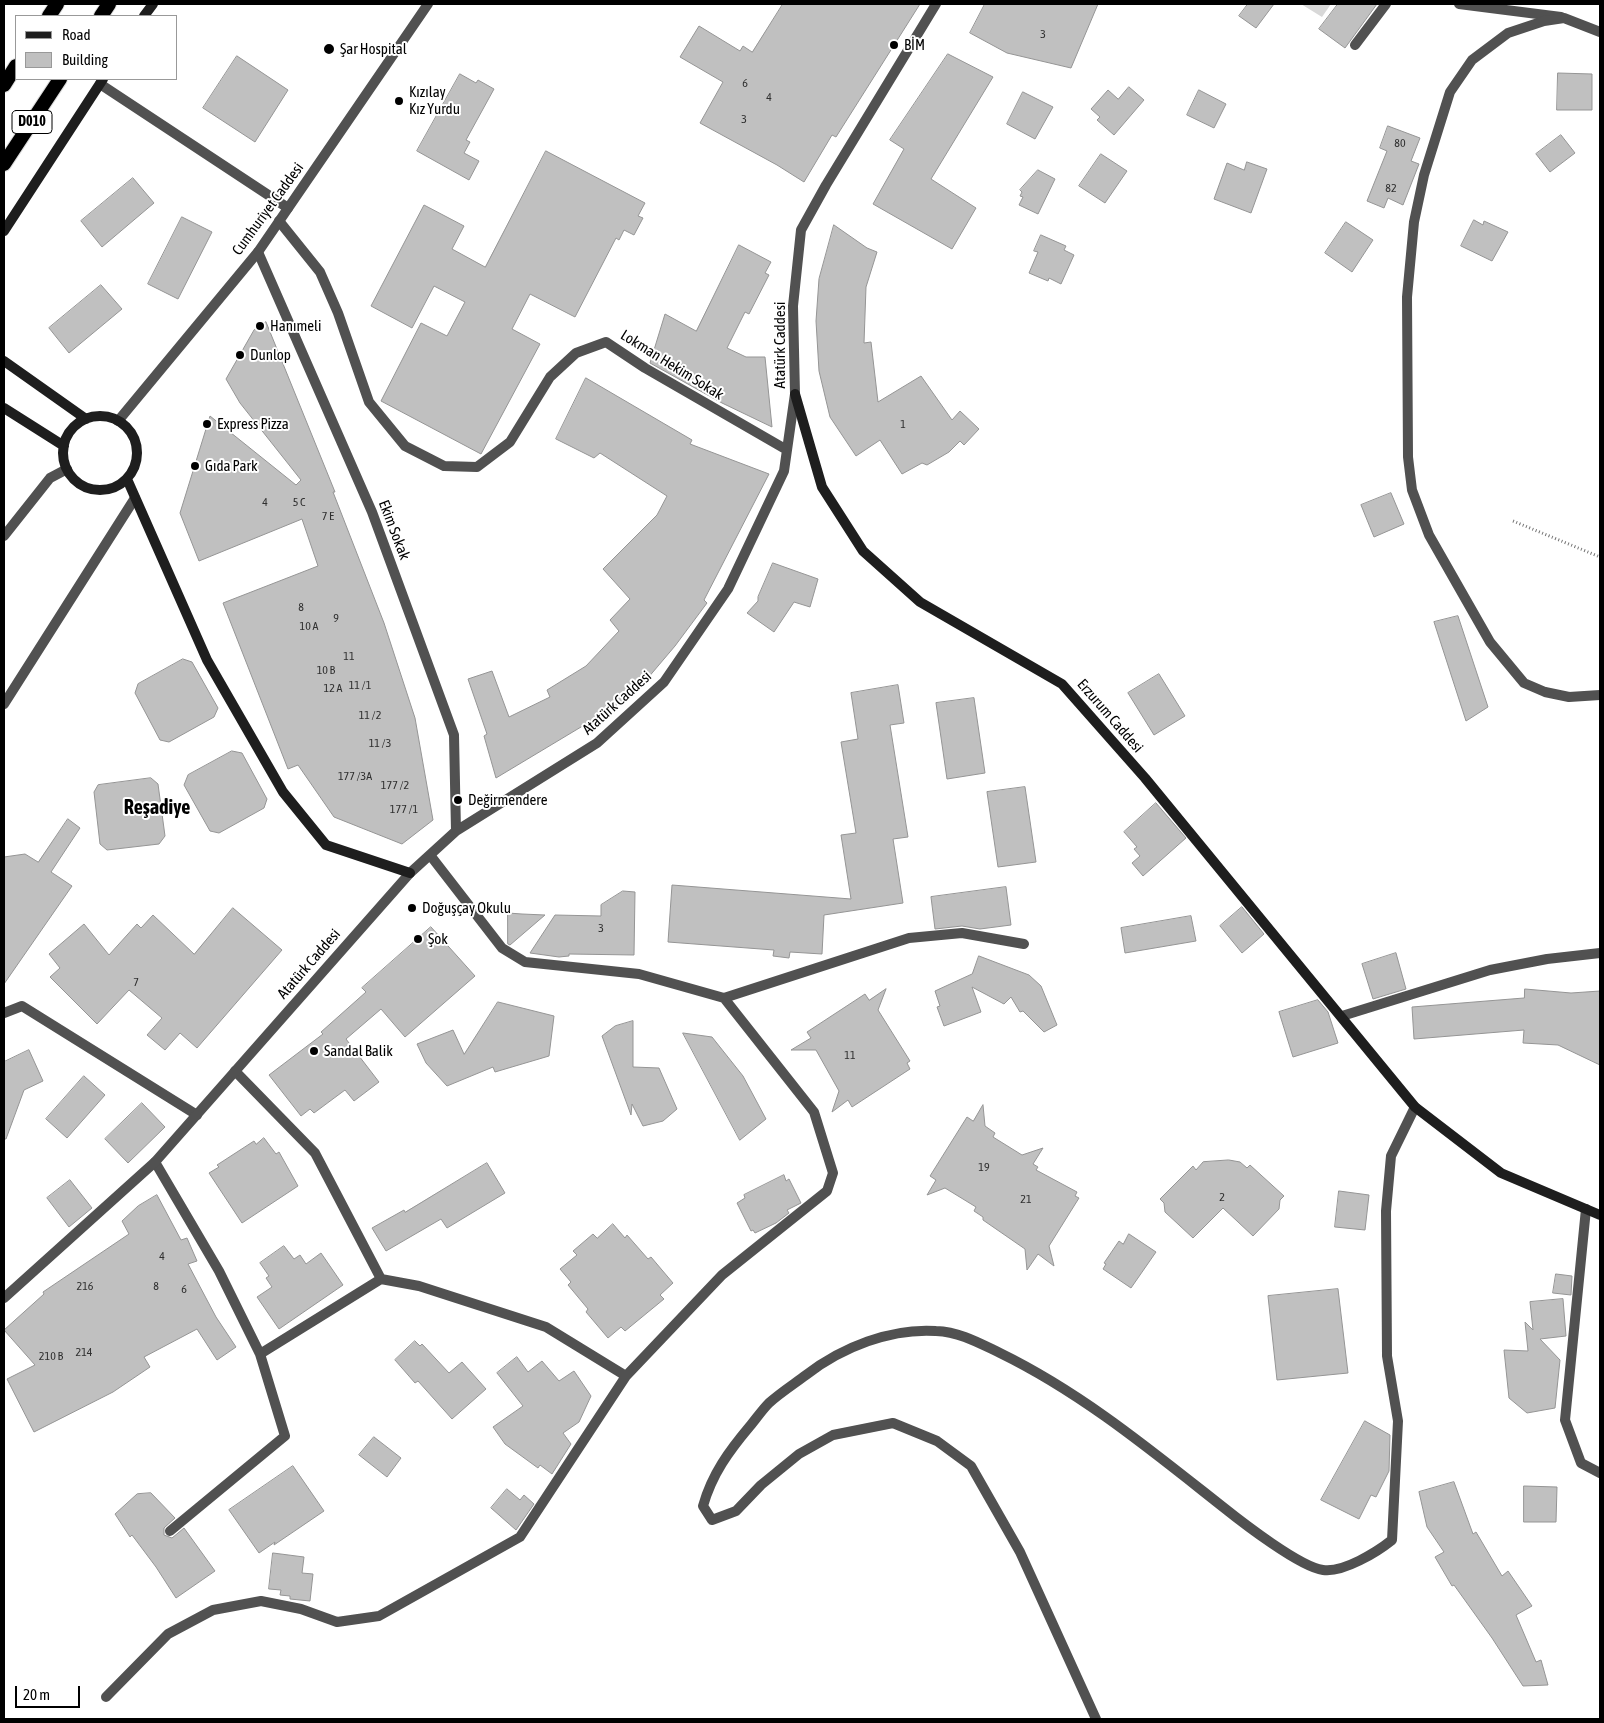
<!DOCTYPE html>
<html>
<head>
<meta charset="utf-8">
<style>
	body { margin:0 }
	#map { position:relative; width:1604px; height:1723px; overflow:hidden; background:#fff; font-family:"Asap Condensed",sans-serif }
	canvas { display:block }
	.frame { position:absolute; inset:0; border:5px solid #000; pointer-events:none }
	.legend { position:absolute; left:15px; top:15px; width:162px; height:65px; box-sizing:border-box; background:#fff; border:1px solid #999; margin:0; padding:6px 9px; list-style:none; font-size:15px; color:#000 }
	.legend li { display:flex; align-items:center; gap:10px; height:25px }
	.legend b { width:25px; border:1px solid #999 }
	.scale { position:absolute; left:15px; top:1686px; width:65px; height:22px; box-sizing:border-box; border:2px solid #000; border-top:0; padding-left:6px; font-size:15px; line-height:18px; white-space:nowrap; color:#000; -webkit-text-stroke:4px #fff; paint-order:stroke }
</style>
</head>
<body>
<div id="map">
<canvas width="1604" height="1723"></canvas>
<div class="frame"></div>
<ul class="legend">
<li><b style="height:6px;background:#1e1e1e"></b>Road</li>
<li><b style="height:14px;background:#c0c0c0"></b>Building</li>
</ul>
<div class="scale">20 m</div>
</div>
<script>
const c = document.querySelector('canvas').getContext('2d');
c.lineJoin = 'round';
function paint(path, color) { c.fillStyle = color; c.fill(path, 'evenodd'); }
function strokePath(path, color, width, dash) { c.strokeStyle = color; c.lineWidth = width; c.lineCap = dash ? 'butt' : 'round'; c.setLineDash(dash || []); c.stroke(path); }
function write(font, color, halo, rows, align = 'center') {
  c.font = font + ' "Asap Condensed",sans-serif'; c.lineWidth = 4; c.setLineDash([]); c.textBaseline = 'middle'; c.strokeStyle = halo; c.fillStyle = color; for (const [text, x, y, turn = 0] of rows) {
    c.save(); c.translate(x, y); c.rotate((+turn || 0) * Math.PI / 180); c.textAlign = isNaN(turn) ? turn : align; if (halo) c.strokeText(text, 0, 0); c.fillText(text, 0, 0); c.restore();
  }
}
paint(new Path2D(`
	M1301,4H1331L1322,17Z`), '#d8d8d8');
const building = new Path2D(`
	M783,4H920L836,137L832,135L804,182L777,165L700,123L723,82L680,57L699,26L740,51L743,46L752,52Z
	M985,4H1098L1071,68L1007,53L970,33Z
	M1248,4H1274L1256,28L1239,16Z
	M1338,4H1377L1345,48L1319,29Z
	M948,54L993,77L931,179L976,208L952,249L873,204L904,149L890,140Z
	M237,56L288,90L255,142L203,108Z
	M1558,73L1592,74V110H1557Z
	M460,74L476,83L478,80L494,89L466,140L470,142L464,153L479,161L469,180L417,151Z
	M1129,87L1144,100L1114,135L1097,120L1100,117L1091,109L1108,90L1118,99Z
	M1199,90L1226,104L1214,128L1187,115Z
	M1023,92L1053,107L1035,139L1007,124Z
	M1388,126L1420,138L1411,161L1419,164L1403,205L1388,198L1384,208L1367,201L1387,151L1380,148Z
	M1561,135L1575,153L1550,172L1536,154Z
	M546,151L645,203L638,216L643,218L634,235L624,230L619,240L616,238L575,317L530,294L512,329L540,344L481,454L381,401L421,323L447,336L465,302L434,286L412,328L371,306L424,205L464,226L452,249L485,267Z
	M1101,154L1127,171L1105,203L1079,186Z
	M1247,162L1267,169L1251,213L1214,199L1227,163L1244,170Z
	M1038,170L1055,179L1038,214L1019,205L1023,197L1020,196L1022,192L1020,190Z
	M133,178L154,203L102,247L81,221Z
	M182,217L212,232L178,299L148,284Z
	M1474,220L1483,225L1484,221L1508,232L1492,261L1461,246Z
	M1346,222L1373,240L1352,272L1325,253Z
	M834,225L867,248L877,252L866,287L864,343L871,342L878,402L921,376L952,420L960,411L979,429L964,445L960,441L949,452L927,465L922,463L902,474L880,440L856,456L830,417L819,371L816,321L819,279Z
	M1041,235L1066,246L1064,250L1074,255L1061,284L1049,278L1048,281L1029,273L1038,252L1034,251Z
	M739,245L771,262L765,273L769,275L749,314L745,312L727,348L746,357H765L772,427L722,403L650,363L665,314L696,331Z
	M101,285L122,309L69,353L49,328Z
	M266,322L335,492H333L384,623L415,718L433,820L402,844L334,817L298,765L288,769L223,603L318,566L302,519L199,561L180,513L210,416L296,485L301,480L240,403L226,379L254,330Z
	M586,378L692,440L690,444L769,474L704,600L707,603L675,646L636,692L611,709L496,778L484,736L487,734L468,679L492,671L509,717L550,697L547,690L586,666L619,631L610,620L630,599L603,569L657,515L667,496L600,453L594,458L556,439Z
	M1391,493L1404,524L1374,537L1361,505Z
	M773,563L818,579L810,607L794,602L774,632L747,613L758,601V597Z
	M1458,616L1488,707L1466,721L1434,622Z
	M183,659L192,662L218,708L214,717L169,742L160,740L135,693L138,684Z
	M1159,674L1185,716L1154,735L1128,693Z
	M898,685L904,723L890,725L908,837L893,839L903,903L824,915L822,954L790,952L789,958L773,956L774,950L668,942L672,885L851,899L841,835L856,833L841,742L858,739L851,693Z
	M974,698L985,773L947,779L936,703Z
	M232,751L242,753L267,799L264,808L219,833L210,831L184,785L188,775Z
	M151,778L158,784L165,836L159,844L107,850L100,844L94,792L98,785Z
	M1025,787L1036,862L998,867L987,792Z
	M1156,803L1186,838L1143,876L1132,863L1140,856L1134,849L1137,847L1124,832Z
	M68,819L80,828L51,872L72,886L4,984V857L25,854L38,862Z
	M1006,887L1011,925L980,929L962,926L935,929L931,897Z
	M623,891L635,892L634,955L569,954V956L559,957L530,953L555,915L601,916V905Z
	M1242,907L1264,934L1242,953L1220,926Z
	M233,908L282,950L197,1048L180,1033L165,1050L147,1035L162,1018L129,990L97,1024L50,977L60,968L49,954L84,924L109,955L137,924L141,928L153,915L194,954Z
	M508,913L522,914L545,915L510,945L508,944Z
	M1191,916L1196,941L1125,953L1121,928Z
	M431,927L475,976L405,1037L381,1009L346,1039L379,1082L354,1101L345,1090L314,1113L310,1109L301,1116L269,1075L323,1034L321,1032L366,992L362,988Z
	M1396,953L1406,989L1373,999L1362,964Z
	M979,956L1029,975L1041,986L1057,1025L1044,1032L1023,1011L1020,1012L1011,997L1004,1004L972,987L981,1012L944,1026L937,1007L940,1006L935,991L972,974Z
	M886,989L878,1010L910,1061L907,1063L910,1069L852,1107L848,1100L832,1112L839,1091L816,1050H791L811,1038L807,1032L865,994L869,1000Z
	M1525,989L1571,993L1600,991V1065L1558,1045L1523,1043L1524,1030L1414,1039L1412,1007L1524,998Z
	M1318,1000L1328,1012L1338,1043L1293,1057L1279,1012Z
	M498,1002L554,1016L549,1056L495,1072L493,1067L447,1086L426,1063L417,1044L453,1030L464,1054Z
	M633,1021V1067L659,1068L677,1109L663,1121L643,1126L632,1104L631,1115L602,1036L615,1026Z
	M683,1033L712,1037L743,1076L766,1119L740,1140Z
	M29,1050L43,1081L24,1090L6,1139H4V1062Z
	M84,1076L105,1095L67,1138L46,1119Z
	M142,1103L165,1127L128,1163L105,1139Z
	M983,1105L985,1126L995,1133L993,1137L1022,1155L1043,1148L1033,1164L1038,1167L1036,1170L1077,1192L1075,1196L1079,1198L1049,1246L1054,1266L1038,1254L1027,1270L1025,1249L983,1220V1217L974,1211L976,1207L945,1188L927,1195L936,1180L930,1176L967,1117L973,1121Z
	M264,1138L276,1154L279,1152L298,1186L242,1223L209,1173L219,1167L217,1165L254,1141L256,1144Z
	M1229,1160L1240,1162L1247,1168L1250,1165L1284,1196L1280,1200L1279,1209L1253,1236L1223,1208L1193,1238L1165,1212L1164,1203L1160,1199L1193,1166L1196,1170L1203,1162Z
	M487,1163L505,1193L447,1228L441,1219L386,1251L372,1228L404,1210L405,1212Z
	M784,1175L786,1181L789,1179L801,1203L787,1210L789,1213L776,1223L755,1233L753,1230L751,1231L737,1203L745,1198L744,1195Z
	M70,1180L92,1208L69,1227L47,1198Z
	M1339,1191L1369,1195L1365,1230L1335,1227Z
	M157,1195L181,1240L187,1238L197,1261L188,1264L216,1317L236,1347L217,1360L197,1329L144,1357L150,1367L113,1392L34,1432L7,1379L35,1365L4,1330L44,1294L43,1292L129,1234L122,1221L138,1206Z
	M613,1224L625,1238L627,1235L648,1259L651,1257L673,1283L660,1295L664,1299L625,1331L621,1327L608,1338L586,1312L588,1309L568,1285L571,1282L560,1269L577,1255L573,1251L593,1234L597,1238Z
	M1129,1234L1156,1252L1131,1288L1103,1269L1106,1264L1104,1263L1119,1241L1123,1244Z
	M284,1246L294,1259L300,1255L306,1264L321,1253L343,1285L279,1329L257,1297L272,1287L266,1278L269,1276L260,1263Z
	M1556,1274L1572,1276L1571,1295L1553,1293Z
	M1338,1289L1348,1373L1277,1380L1268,1296Z
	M1563,1299L1566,1336L1540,1339L1560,1360L1555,1408L1527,1413L1509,1398L1504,1350L1528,1351L1525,1322L1533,1330L1530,1302Z
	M415,1341L420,1346L422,1344L449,1373L462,1362L486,1389L452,1419L418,1381L415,1383L395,1360Z
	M517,1357L528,1372L542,1361L559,1381L574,1371L591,1396L579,1422L563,1433L571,1444L552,1474L540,1465L538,1468L505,1444L493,1427L523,1406L497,1373Z
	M1365,1421L1390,1435L1389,1471L1376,1497L1371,1495L1359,1519L1321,1500Z
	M374,1437L401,1458L387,1477L359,1455Z
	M293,1466L324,1511L274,1545L275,1542L259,1553L229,1510Z
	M1454,1482L1473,1534L1476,1532L1502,1576L1508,1571L1532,1606L1516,1615L1536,1662L1541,1660L1548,1685L1523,1686L1492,1638L1454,1585L1452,1586L1435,1557L1444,1552L1427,1527L1419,1492Z
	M1524,1486L1557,1487L1556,1522H1524Z
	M507,1489L520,1500L524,1495L534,1504L516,1530L491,1508Z
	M151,1493L175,1518L164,1528V1535L172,1538L184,1528L215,1571L176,1598L156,1567L132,1535L130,1537L115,1514L137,1494Z
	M273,1553L304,1557L302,1573L313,1574L310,1601L290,1599V1596L280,1595L281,1590L269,1589Z`);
paint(building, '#c0c0c0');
strokePath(building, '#959595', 1);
const trunk = new Path2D(`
	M49,16L57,4
	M101,16L109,4
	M4,85L16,66
	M4,164L60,79`);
strokePath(trunk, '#dbdbdb', 16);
strokePath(new Path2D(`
	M1513,521L1600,557`), '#737373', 3, [1, 2.5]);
strokePath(new Path2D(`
	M1355,45L1386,4
	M4,704L135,498`), '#515151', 10);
strokePath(new Path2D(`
	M1459,4L1561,17
	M100,84L288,208
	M279,221L320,272L338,313L369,402L405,446L444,466L477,467L510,442L550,377L576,353L606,342L645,368L787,450
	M258,252L372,512L454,735L456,831
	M430,855L502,948L525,962L639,974L724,998L909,938L962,933L1024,944
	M410,873L456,831L597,743L664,682L728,589L784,471L795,394L793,306L801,230L826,185L936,4
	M4,1013L22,1006L197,1115
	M1342,1016L1490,970L1547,959L1600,953
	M235,1071L315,1153L381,1279
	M155,1162L219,1271L260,1354L285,1436L170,1531
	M1586,1209L1565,1420L1581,1463L1600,1473
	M260,1354L381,1279L419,1286L546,1327L626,1376
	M106,1697L168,1634L213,1610L261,1601L301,1609L337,1622L379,1616L520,1537L626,1376L722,1275L827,1191L833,1173L814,1112L724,998
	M1096,1719L1020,1552L971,1466L937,1441L893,1423L833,1435L799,1454L761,1485L736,1511L712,1520L703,1506C712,1474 729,1451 750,1426C756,1419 762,1410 769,1403C780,1393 794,1384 806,1375C842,1347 891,1328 936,1331C960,1332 979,1343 1000,1353C1082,1393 1152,1451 1223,1507C1243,1523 1300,1567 1323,1570C1343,1573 1377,1552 1392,1540L1398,1421L1387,1356L1386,1211L1391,1156L1415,1107`), '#515151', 10);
strokePath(new Path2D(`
	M1600,32L1564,18L1544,21L1508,33L1472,60L1450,92L1424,175L1414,222L1407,297L1408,457L1412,490L1429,535L1490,642L1524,683L1545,692L1569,697L1600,695
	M118,421L258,252L428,4
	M4,536L50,478L67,469
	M4,1298L155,1162L410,873`), '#515151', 10);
strokePath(new Path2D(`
	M144,16L153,4
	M4,231L103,79
	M4,361L86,419
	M795,394L822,487L863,551L920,602L1062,684L1145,778L1415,1107L1501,1173L1600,1215
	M4,408L64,446
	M63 453a37 37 0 1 1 74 0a37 37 0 1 1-74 0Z
	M127,479L207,660L283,792L326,845L410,873`), '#1e1e1e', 10);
strokePath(trunk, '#000', 14);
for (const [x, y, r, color] of [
	[894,45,5,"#000"],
	[329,49,6,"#000"],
	[399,101,5,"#000"],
	[260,326,5,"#000"],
	[240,355,5,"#000"],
	[207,424,5,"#000"],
	[195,466,5,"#000"],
	[458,800,5,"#000"],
	[412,908,5,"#000"],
	[418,939,5,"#000"],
	[314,1051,5,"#000"]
]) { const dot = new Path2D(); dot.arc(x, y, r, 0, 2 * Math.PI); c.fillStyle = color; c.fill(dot); strokePath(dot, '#fff', 2); }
write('12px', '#303030', null, [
	["3",1043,34],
	["6",745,83],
	["4",769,97],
	["3",744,119],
	["80",1400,143],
	["82",1391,188],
	["1",903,424],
	["4",265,502],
	["5 C",299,502],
	["7 E",328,516],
	["8",301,607],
	["9",336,618],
	["10 A",309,626],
	["11",349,656],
	["10 B",326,670],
	["11 /1",360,685],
	["12 A",333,688],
	["11 /2",370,715],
	["11 /3",380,743],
	["177 /3A",355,776],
	["177 /2",395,785],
	["177 /1",404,809],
	["3",601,928],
	["7",136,982],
	["11",850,1055],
	["19",984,1167],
	["2",1222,1197],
	["21",1026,1199],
	["4",162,1256],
	["216",85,1286],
	["8",156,1286],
	["6",184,1289],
	["214",84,1352],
	["210 B",51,1356]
]);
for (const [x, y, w] of [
	[32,122,40]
]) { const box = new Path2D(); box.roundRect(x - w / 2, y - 11.5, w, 23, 4); c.fillStyle = '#fff'; c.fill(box); strokePath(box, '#000', 1); }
write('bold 14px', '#000', null, [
	["D010",32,122]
]);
write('15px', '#000', '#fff', [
	["BİM",904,45],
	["Şar Hospital",340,49],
	["Kızılay",409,92],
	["Kız Yurdu",409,109],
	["Hanımeli",270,326],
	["Dunlop",250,355],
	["Express Pizza",217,424],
	["Gıda Park",205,466],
	["Değirmendere",468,800],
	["Doğuşçay Okulu",422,908],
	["Şok",428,939],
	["Sandal Balik",324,1051]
], 'left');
write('15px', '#000', '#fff', [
	["Cumhuriyet Caddesi",268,209,-54],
	["Atatürk Caddesi",780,345,-90],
	["Lokman Hekim Sokak",672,365,32],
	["Ekim Sokak",394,530,69],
	["Atatürk Caddesi",617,703,-42],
	["Erzurum Caddesi",1110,716,49],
	["Atatürk Caddesi",309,964,-49]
]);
write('bold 20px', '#000', '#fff', [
	["Reşadiye",157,808]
]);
</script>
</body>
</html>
